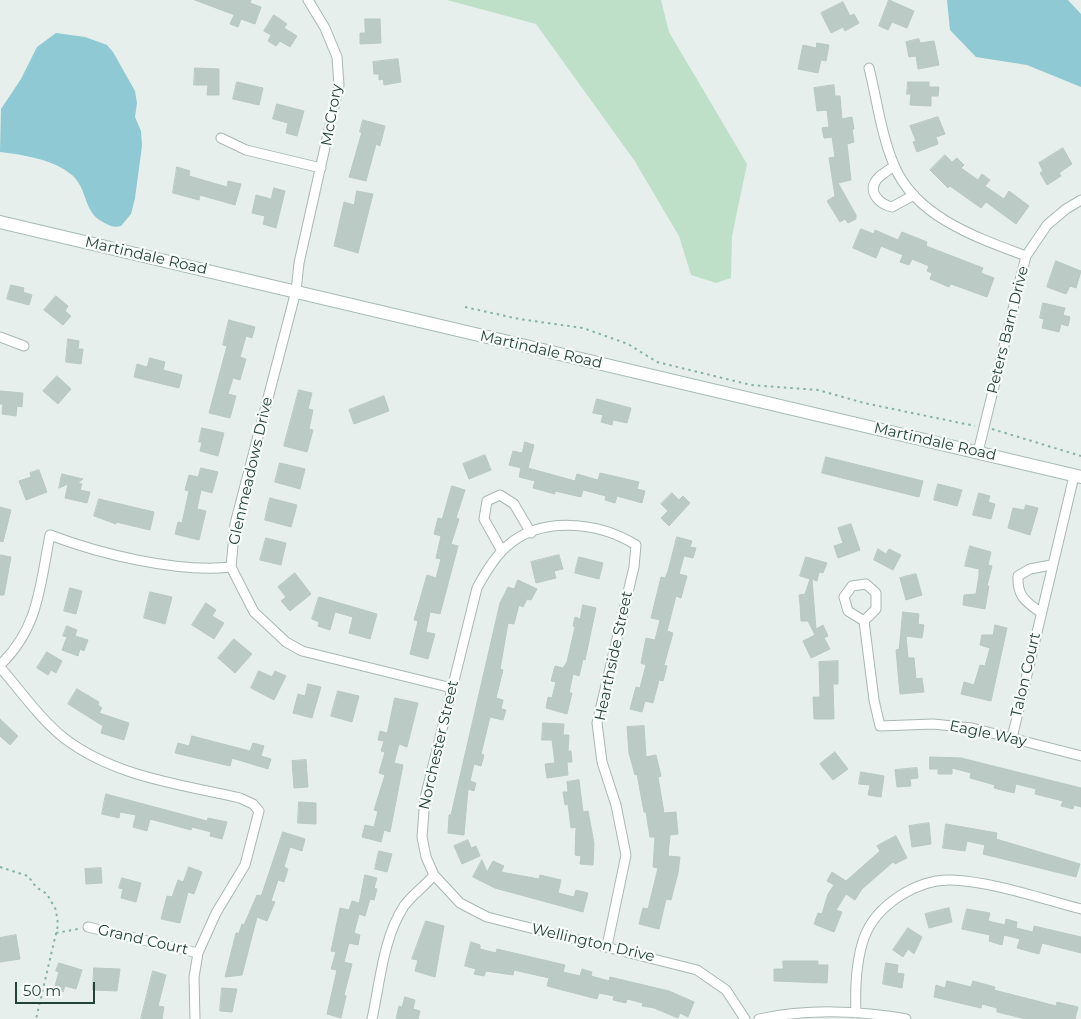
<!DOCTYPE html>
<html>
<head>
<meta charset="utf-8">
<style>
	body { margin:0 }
	#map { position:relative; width:1081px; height:1019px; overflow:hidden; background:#e6efeb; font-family:Montserrat,sans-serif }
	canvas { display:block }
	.scale { position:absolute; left:15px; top:982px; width:80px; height:22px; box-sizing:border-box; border:2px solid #24423a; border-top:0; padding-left:6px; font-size:15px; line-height:18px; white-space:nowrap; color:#24423a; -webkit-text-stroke:4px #f7fbf9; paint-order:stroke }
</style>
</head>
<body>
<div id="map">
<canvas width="1081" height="1019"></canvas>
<div class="scale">50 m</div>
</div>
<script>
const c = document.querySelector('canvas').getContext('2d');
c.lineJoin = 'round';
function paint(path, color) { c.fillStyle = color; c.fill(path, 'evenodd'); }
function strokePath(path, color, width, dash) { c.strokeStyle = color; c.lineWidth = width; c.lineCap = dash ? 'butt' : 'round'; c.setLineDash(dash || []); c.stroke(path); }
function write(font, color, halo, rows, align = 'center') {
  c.font = font + ' Montserrat,sans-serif'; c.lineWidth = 4.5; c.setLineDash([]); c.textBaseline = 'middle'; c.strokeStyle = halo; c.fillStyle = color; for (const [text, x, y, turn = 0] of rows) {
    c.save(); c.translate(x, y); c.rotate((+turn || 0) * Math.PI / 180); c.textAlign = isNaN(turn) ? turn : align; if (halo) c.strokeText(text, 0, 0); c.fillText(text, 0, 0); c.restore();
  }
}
paint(new Path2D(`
	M447,0H661L669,32L747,164L732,236L731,278L716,283L691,275L679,236L634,160L536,24Z`), '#bfe0c8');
paint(new Path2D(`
	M947,0H1068L1081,14V87L1027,65L976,57L950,30Z
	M56,33L85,37L107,45L113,52L135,91L137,103L135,117L141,131L142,146L135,198L131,214L121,226C114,228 110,226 103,222C83,212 88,189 72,175C53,159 24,155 0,152L1,109L21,79L37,47Z`), '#8ec9d4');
const building = new Path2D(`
	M195,0H251L250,3L261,7L255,24L241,19L238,27L230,24L234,15Z
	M889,0L914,11L907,28L892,22L888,30L879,26Z
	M843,2L850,16L854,14L859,23L845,31L843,27L831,33L821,13Z
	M274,15L287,24L284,28L297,36L290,47L280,41L276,46L268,41L271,35L264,31Z
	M365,19H380L381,43L360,44V33H365Z
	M919,39L920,43L934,41L939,65L918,69L916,56L909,57L906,42Z
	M817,43L829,45L826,61L821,60L818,73L798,69L803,45L816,48Z
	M398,59L401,82L384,85L383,79L379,80V74H374L373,62Z
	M195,68L219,69V95H207L208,85H194Z
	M237,82L263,88L259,105L233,99Z
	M908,82H929V87H939L938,96H931V106L910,105L911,94H907Z
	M834,85L835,96H840L842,119L852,117L854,129H852L854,142L847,144L851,180L838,183L856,215V219L848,223L845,219L840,222L827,201L835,196L829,158L835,157L832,137L824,138L822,128L829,127L827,110L817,111L814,88Z
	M277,104L304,111L297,136L286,133L288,123L273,119Z
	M938,117L945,134L936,137L938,144L917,152L913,142L916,141L910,126Z
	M363,120L385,126L380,146L376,144L366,181L349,177L362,132H360Z
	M1063,148L1072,164L1059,173L1061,176L1047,185L1040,173L1043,171L1039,163Z
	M945,155L952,162L957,158L964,165L961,168L978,180L982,174L990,180L985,186L1004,199L1009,191L1029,206L1016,224L986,202L981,208L950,186L948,188L930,170Z
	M177,167L190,171L189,176L227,187L228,181L241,184L235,205L200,195L199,200L173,193Z
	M274,188L285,191L276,228L263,224L265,216L252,213L256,195L271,199Z
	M357,191L373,194L358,253L334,246L344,202L354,205Z
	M861,229L874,234L875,230L898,240L902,232L927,242L926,246L983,268L981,273L994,278L987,297L951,284L949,287L930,279L932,273L927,271L929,266L912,259L909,265L900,262L903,255L881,246L876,258L853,248Z
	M1056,261L1081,271L1076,288L1070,286L1066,294L1047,287Z
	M11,285L24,288L23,292L32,295L29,305L7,299Z
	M56,296L68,306L65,311L71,316L63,325L44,310Z
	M1043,303L1065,308L1063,315L1070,317L1068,326L1061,324L1059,332L1042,328L1044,319L1040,318Z
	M229,320L255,327L252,338L246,336L240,357L246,359L240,380L233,378L228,394L236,396L230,418L209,413L227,346L223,345Z
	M68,339L79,341L78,349H83L81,364L66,362Z
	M150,358L165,362L163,370L182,375L179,388L134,377L137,364L147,367Z
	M57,376L71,389L58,404L43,391Z
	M299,390L312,393L308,409L313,410L309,429L313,430L307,452L284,446Z
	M0,391L23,393L22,407L17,406L16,416L2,414L3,404H0Z
	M384,396L389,411L354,424L349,410Z
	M597,399L631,408L627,423L613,420L612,425L601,422L603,415L593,413Z
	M202,428L224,433L218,456L200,451L202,442H199Z
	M525,442L534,445L528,468L575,481L577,474L598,480L600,473L639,482L637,489L645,491L642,503L617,496L615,503L605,500L606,496L583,490L581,497L555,491V494L533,488L535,481L519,477L521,468L509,465L513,451L522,453Z
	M485,455L491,470L469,479L463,464Z
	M826,457L923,481L919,497L822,473Z
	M280,463L305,469L300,489L275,482Z
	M201,468L218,472L212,493L201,490L197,509L206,511L199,540L175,534L178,522L182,523L189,491L185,490L189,475L198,477Z
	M39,470L47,492L26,500L19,481L31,477L30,473Z
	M62,474L83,479L78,483L82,484L80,490L90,492L87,503L65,498L68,484L59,488Z
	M938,484L962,490L957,506L934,500Z
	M452,486L465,490L456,518L459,519L451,544L458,546L440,614L430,612L426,632L435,634L428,659L410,654L418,621L414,620L427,575L436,578L441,559L436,558L441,536L434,534L438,518L442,519Z
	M672,493L679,500L683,496L690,503L669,526L661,518L668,511L661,504Z
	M979,493L990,496L988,502L995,504L991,519L973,515Z
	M270,498L297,505L291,527L265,520Z
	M99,499L154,512L150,530L116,522V524L94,516Z
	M1026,505L1038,508L1030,535L1008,528L1013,508L1024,510Z
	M0,507L11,510L3,542L0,541Z
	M851,524L860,550L838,558L834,546L843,543L838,528Z
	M677,537L692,541L690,547L696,548L693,558L684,556L679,574L687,576L681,598L676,596L667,631L673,633L664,665L667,666L663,681L659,680L653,703L645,701L642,712L630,709L636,687L640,688L646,665L641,663L646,638L655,640L660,620L651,618L661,577L665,578L668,571Z
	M266,538L286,543L281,565L260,560Z
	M970,546L991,552L988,565L992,566L987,586H989L985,609L963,605L964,595L976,594L979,575V569L965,566Z
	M878,549L886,554L889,549L901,555L893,570L874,560Z
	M0,555L11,557L4,595H0Z
	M559,555L563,569L554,571L556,578L536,583L531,562Z
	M579,557L603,563L599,579L575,573Z
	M806,557L827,563L823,573L819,572L817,581L812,579L816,629L823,625L828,636L824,638L830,649L811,658L803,641L815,635L808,621H801L800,604L799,595L805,594L810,579L800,576Z
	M295,573L311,594L290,611L281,601L286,597L278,587Z
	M916,574L922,595L906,600L900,578Z
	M518,580L537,589L531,600L527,599L523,607L519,605L514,624L508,623L500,669L503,670L496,698L503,700L501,709L506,710L503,720L490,717L481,754L484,755L481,766L474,764L470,781L476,783L474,791L468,789L464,835L448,833L449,815H451L500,603L508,587L514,589Z
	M70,588L82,591L76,614L64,611Z
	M150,592L172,597L165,624L144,618Z
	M319,597L377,614L370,639L349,633L353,617L335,612L330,630L318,626L319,622L312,619Z
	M206,603L216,610L212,616L224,623L214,639L192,625Z
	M583,605L596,608L585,660L583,659L579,676L573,674L569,693H572L567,714L546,708L548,697L552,698L556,682L551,681L555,666L563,668L567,662L575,627L573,626L575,617L580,619Z
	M903,612L919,614L918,624L924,625L922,638L906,636L908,658H914L916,679L922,678L924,692L900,694L896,650L899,649Z
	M995,625L1007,628L991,701L961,694L964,682L974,685L980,665L985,666L990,648L980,645L982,635H993Z
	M67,626L77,630L75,636L88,640L84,651L80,649L78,656L62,650L67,637L63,636Z
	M234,639L252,654L235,673L218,658Z
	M47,652L62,661L56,673L51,670L48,675L37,668Z
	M838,661V684H833L834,719H814L813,697H820L819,662Z
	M259,671L272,677L275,671L286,676L274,700L251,688Z
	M308,684L321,687L312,718L293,713L298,694L305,696Z
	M77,689L99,702L98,705L102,708L99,713L129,723L124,740L101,733L103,726L68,704Z
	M338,691L359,696L352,722L331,716Z
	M395,698L418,703L407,747L399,744L394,763L403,765L390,832L384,830L381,842L362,837L365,825L374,827L378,811L374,810L385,775L379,773L385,752L381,751L384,741L378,740L380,731L387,733Z
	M0,719L18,736L10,745L0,736Z
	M543,723L564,724L563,735H569L568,751H571L572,762H567L568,775L547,778L545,764L555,763L552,740H542Z
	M644,726L646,757L656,755L661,776L658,777L664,813L676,812L678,834L670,835L668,856L680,857L678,873L671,900L666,899L659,929L639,924L643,908L648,909L658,868L653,867L655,837H650L646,812H644L637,774L635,775L629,753L627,727Z
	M192,736L250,751L253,743L264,746L261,756L271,759L268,769L232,758L230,766L175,753L178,743L189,746Z
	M835,752L848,769L833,780L820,764Z
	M930,757L961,758L1081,788V807L1074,805L1073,809L1061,806L1063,801L1035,794L1036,789L1016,784L1014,793L994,788L995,785L970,778L971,773L952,768V774H938V769H930Z
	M306,760L308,787L294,788L292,761Z
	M917,768L918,778L910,779L911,786L897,787L895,770Z
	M861,772L884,776L881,797L868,795L870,785L859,784Z
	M579,780L583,812L588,811L594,843L593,865L580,864L581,856L575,855L576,827L571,828L568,804L565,805L563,792H568L567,782Z
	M106,794L207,821L208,818L227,822L222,839L210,836L211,832L192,827L191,830L150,819L147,831L133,827L136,815L120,812L119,818L102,814Z
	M299,802L316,803V824L298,823Z
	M929,823L931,844L912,847L909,826Z
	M946,824L997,833L996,839L1080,864L1076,877L983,854L985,845L967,841L965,851L943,848Z
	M283,832L305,839L302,851L290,847L284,867L288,869L284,882L278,880L271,901L275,902L267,921L257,917L242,975L225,977L236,933H239L242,924L244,925L257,895L261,896Z
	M896,836L907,858L895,864L893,862L862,889L855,900L846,894L836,910L842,912L834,932L814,924L818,913L822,914L828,894L834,885L827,881L832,872L846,881L880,851L877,846Z
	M468,840L471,848L476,846L480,856L462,864L454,846Z
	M379,851L392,854L387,872L375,869Z
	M482,860L487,872L493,861L504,866L501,872L539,879L540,875L561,880L558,893L574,897L576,890L588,893L583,912L495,888L473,877Z
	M189,867L202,872L194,894L188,892L180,923L161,919L167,896L172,897L178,880L183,882Z
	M101,868L102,883L86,884L85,869Z
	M365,875L377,878L374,888L377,889L374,900L370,899L365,916L359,914L354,933L360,935L358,945L349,943L344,962L352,964L344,995L346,996L341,1018L327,1014L337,970L331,969L336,952L331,951L340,908L349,910L352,901L359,903Z
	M122,878L141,883L136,902L121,898L123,889L119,888Z
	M949,908L952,922L929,928L925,914Z
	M967,909L990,913L988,921L1005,925L1006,919L1017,922L1016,928L1033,932L1034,926L1081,937V953L1042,943L1039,954L1017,948L1020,939L1004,935L1002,945L989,941L990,935L962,929Z
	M426,921L444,926L435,977L415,971L418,960L412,959Z
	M908,928L922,937L914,954L908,949L903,957L893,950Z
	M16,935L20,959L0,962V938Z
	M471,942L480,945V949L496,953L497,949L565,965L563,972L580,976L582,969L592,972L591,976L609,981L610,977L669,991L694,1002L688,1017L680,1013L678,1018L654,1008L642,1006L643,1003L627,999L626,1003L613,1000L614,996L599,993L597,999L547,986L549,978L514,970L513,975L486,971L484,976L474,974L476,969L465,966Z
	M783,961H818V965H828L827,983L774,981V969H783Z
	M59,963L82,970L76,989L65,986L63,992L54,989L59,972L56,971Z
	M886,963L898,965L897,973L904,974L902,988L883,984Z
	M94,968L120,969L117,991L93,990Z
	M153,971L166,975L158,1006L164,1007L162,1019H141Z
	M947,981L971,987L973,981L995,987L994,990L1037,1001L1056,1006L1057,1002L1078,1007L1075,1019H1026L997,1012V1008L982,1004L981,1008L934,997L936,985L945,988Z
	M222,988L237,989L232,1012L220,1011Z
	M405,997L415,1000L413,1009L420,1011L418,1019H396L399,1006L402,1007Z`);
paint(building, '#bbcac4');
strokePath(building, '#b8c9c2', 1);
const street = new Path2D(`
	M308,0L325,28L337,57L339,85L299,263L296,291L235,524L231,567L254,612L286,642L302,651L452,688
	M869,68C877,100 881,134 894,165C915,217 978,238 1026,256
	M221,138L246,150L321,168
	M894,166C889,170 882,174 878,178C866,191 879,204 892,207L914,195
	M0,337L24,346
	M978,452L1026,256L1047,225L1066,209L1081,200
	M502,551L484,519L487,501L500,495L514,504L531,533
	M1040,612C1025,601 1017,596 1018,576L1030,569L1051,565
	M864,621L848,611L844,597L852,586L866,584L876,593V609L864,621L874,700L880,726L933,724L972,728L1081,756
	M0,665C39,628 40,585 50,535C100,554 177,573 231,567
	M0,667C20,690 40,719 64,738C115,777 179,784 240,798L253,804L259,811L245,865L216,913L198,953L194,977L195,1019
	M1012,738L1074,476
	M434,875L460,903L487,917L697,970L726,990L745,1019
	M88,927L198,953
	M856,1013C855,989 856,961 864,938C876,905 917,879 951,880C995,882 1039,898 1081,909
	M372,1019C380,983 383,938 404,906C412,895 425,886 434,875L426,857L422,837L425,798L477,588C485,573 494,558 506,547C541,515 599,522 636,545L634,567L597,723L602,762L616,805L626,855L607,946
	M759,1019C805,1009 860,1010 906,1019`);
const secondary = new Path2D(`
	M0,222L1081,477`);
strokePath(street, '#a8b8b2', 11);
strokePath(secondary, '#a4bbb3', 14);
strokePath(new Path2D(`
	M465,307L519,319L583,328L628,344L657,362L751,385L818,390L864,403L975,426
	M992,429L1081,456
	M0,867L28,876L36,887L47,894L56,910L58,925L36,1019
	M56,933L78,929`), '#86b3a5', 2, [2.5, 4]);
strokePath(street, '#fff', 9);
strokePath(secondary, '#fff', 12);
write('15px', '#24423a', '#f7fbf9', [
	["McCrory",332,115,-80],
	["Martindale Road",146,256,13],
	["Peters Barn Drive",1008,330,-76],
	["Martindale Road",541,350,13],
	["Martindale Road",935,442,13],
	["Glenmeadows Drive",251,471,-77],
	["Hearthside Street",614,656,-78],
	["Talon Court",1026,675,-77],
	["Eagle Way",988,734,12],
	["Norchester Street",439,745,-77],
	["Grand Court",143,940,13],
	["Wellington Drive",593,943,13]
]);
</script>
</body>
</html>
